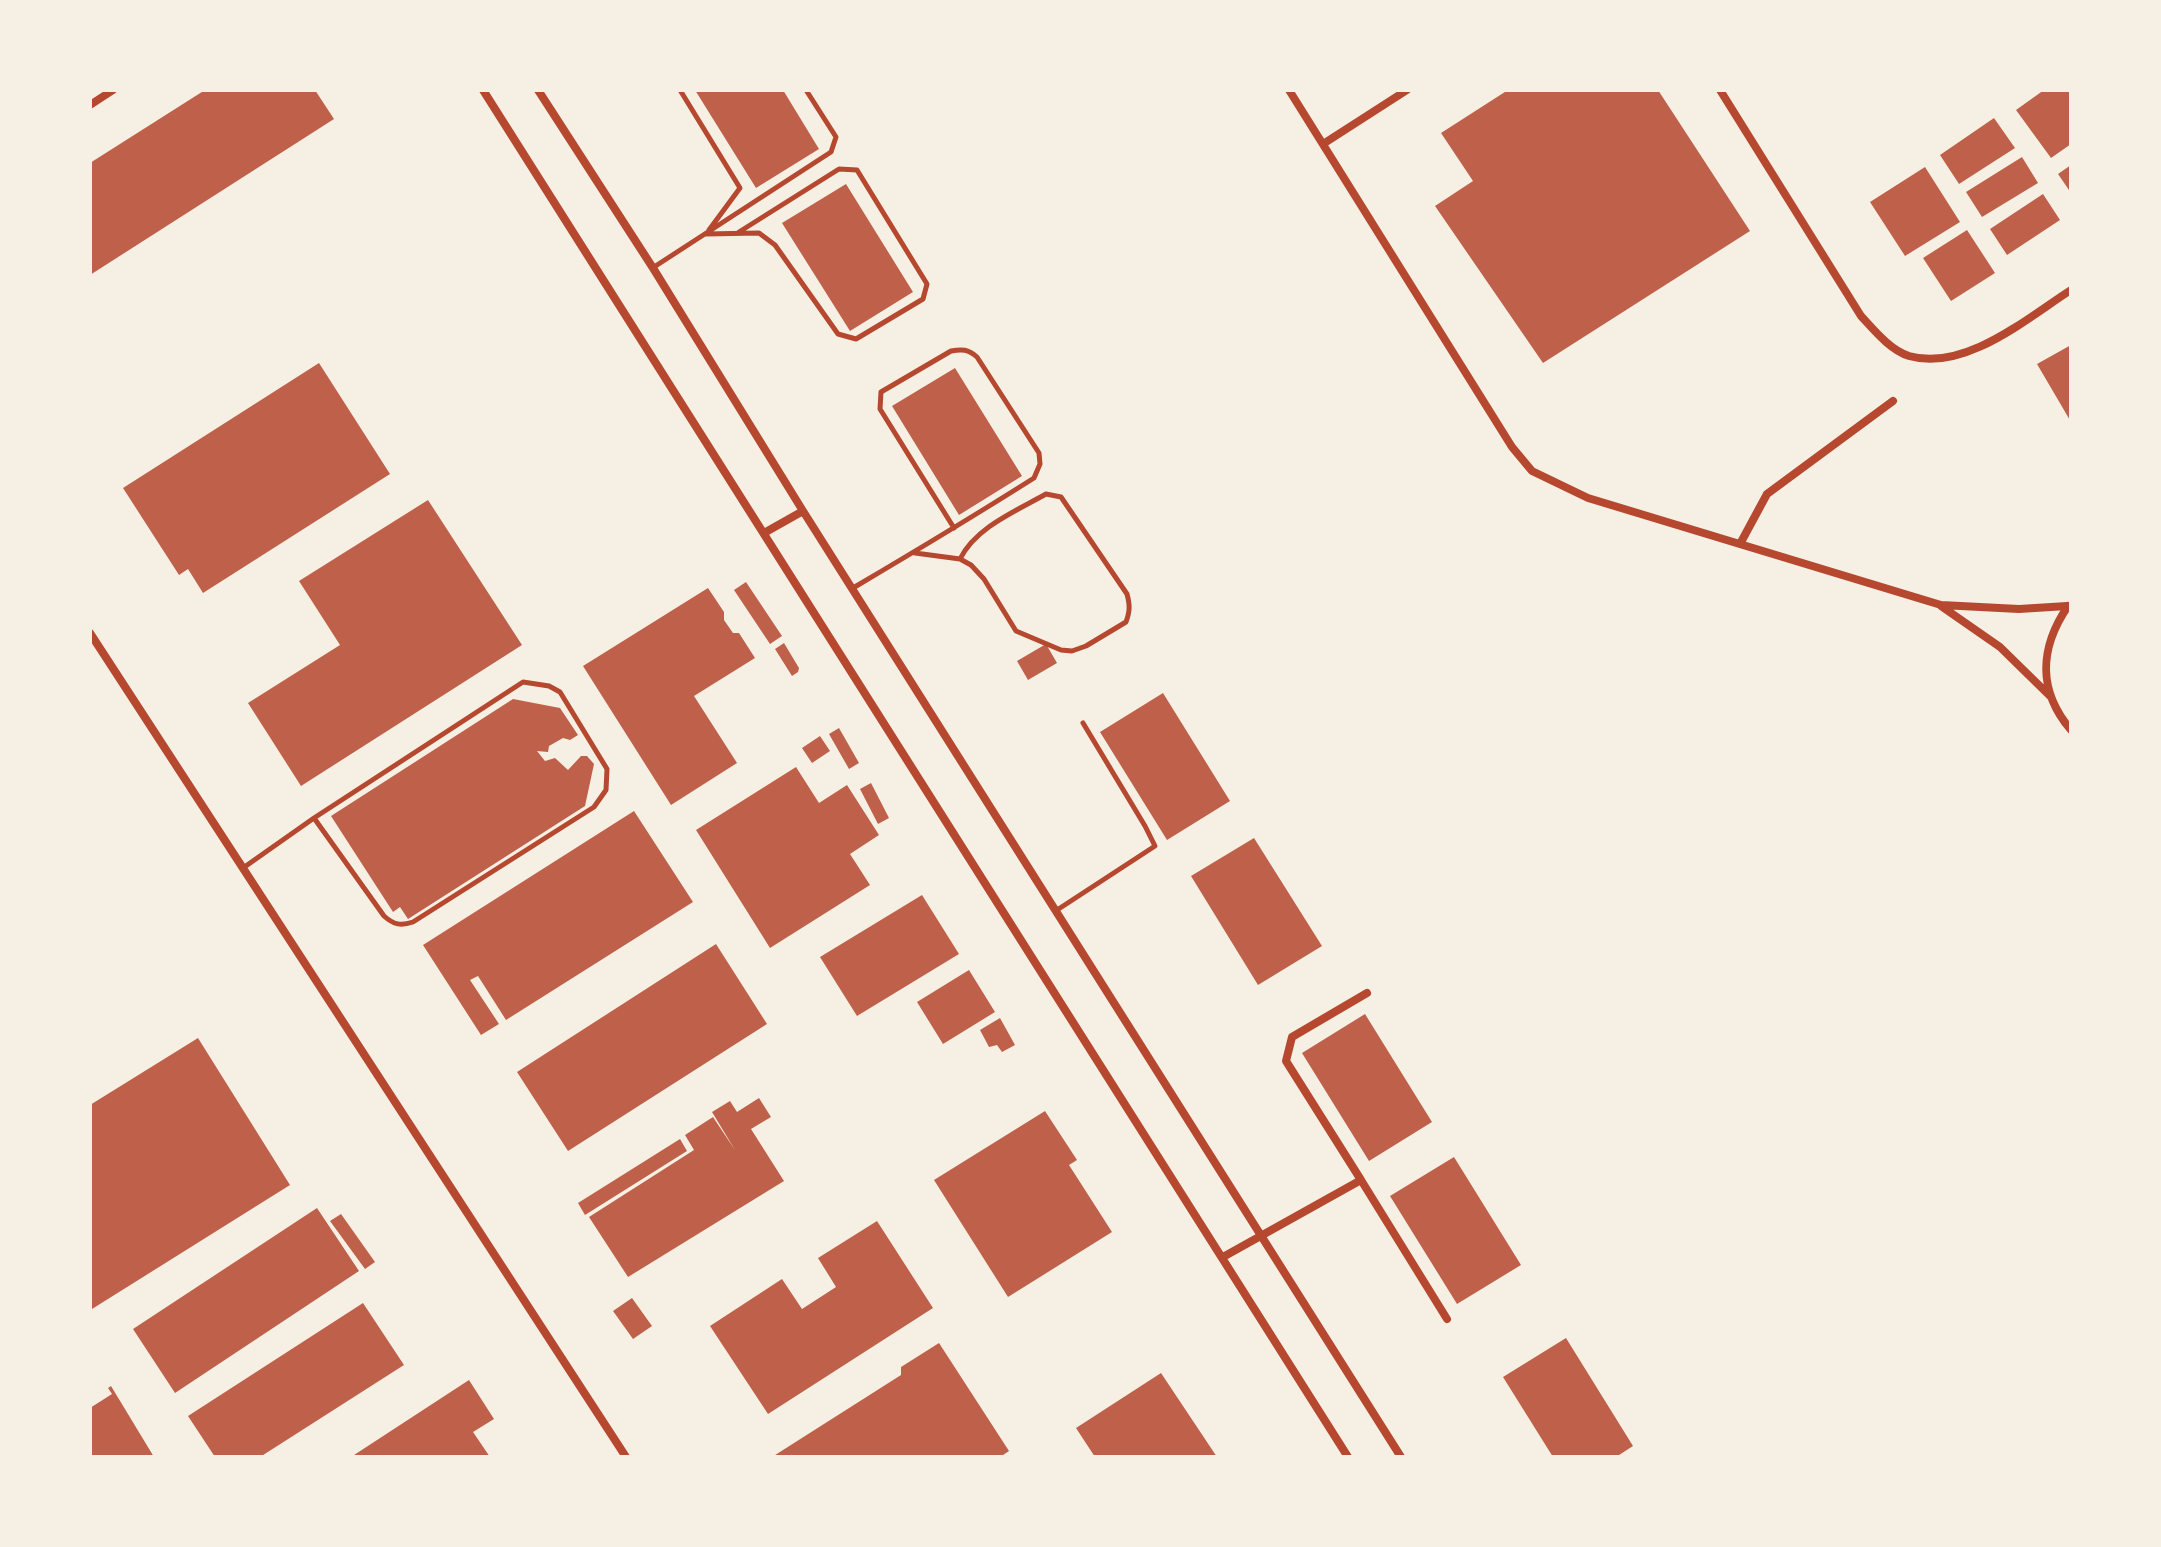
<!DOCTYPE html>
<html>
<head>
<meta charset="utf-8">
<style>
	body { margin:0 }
	#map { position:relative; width:2161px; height:1547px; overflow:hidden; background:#f6efe4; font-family:"Noto Sans",sans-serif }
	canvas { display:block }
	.frame { position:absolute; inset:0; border:92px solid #f6efe4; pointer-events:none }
</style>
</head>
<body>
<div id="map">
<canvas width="2161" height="1547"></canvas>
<div class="frame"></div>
</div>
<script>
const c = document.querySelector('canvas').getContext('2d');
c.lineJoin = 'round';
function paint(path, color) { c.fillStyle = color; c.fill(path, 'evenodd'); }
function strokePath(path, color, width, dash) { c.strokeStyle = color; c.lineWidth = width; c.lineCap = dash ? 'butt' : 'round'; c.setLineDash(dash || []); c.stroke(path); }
paint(new Path2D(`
	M205,90H315L334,119L90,275V163Z
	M695,90H783L819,149L756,188Z
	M1508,90H1658L1750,231L1543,363L1435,206L1473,181L1441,133Z
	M2044,90H2071V144L2051,158L2016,110Z
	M1994,118L2015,148L1959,184L1940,155Z
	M2022,157L2038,183L1982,217L1966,192Z
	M2071,165V193L2058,174Z
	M1925,167L1960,222L1905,256L1870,202Z
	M846,184L913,292L850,331L782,223Z
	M2043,194L2060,220L2007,255L1990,229Z
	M1967,230L1995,273L1951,301L1923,258Z
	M2071,345V422L2037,364Z
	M319,363L390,474L203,593L188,569L179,575L123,488Z
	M955,368L1022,476L959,515L892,406Z
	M428,500L522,645L301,786L248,703L340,645L299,581Z
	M746,582L782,636L770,644L734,590Z
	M708,588L724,612V620L733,633H739L755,658L694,696L737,763L671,805L583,666Z
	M784,643L799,668L798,672L792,676L775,649Z
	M1046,644L1057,663L1028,680L1017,661Z
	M1163,693L1230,801L1167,840L1100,732Z
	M513,699L560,708L578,735L570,740L563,738L549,746L548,752L537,751L545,761L555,758L568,770L581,756H587L594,764L585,806L408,919L400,907L393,912L331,816Z
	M839,728L859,763L849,769L829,734Z
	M820,736L830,751L812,763L802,748Z
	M796,767L819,803L847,785L879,835L850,854L870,885L770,948L696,830Z
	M871,783L889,818L878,824L860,789Z
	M634,811L693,902L506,1020L478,976L470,980L499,1024L481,1035L423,945Z
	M1254,838L1322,946L1258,985L1191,876Z
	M922,895L959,954L857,1016L820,957Z
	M716,944L767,1024L568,1151L517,1072Z
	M969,970L995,1012L943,1044L917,1002Z
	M1365,1014L1432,1122L1369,1161L1302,1053Z
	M1000,1018L1015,1045L1002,1052L997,1045L989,1047L980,1030Z
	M198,1038L290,1185L92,1309L90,1105Z
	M759,1098L771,1117L751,1129L784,1181L628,1277L589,1217L694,1150L685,1135L713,1117L735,1150L712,1112L730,1101L737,1112Z
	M1045,1111L1077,1160L1069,1165L1112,1232L1008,1297L934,1180Z
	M680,1139L687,1151L585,1215L578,1203Z
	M1454,1157L1521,1265L1457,1304L1390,1196Z
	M317,1208L359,1271L175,1393L133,1329Z
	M341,1214L375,1262L365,1269L330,1221Z
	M877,1221L933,1308L768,1414L710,1326L782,1279L802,1309L836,1287L818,1258Z
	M632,1298L652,1326L633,1339L613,1311Z
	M363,1303L404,1365L260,1457H215L188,1416Z
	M1566,1338L1633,1446L1616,1457H1553L1503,1377Z
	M939,1343L1009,1451L1000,1457H772L901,1375V1367Z
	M1161,1373L1217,1457H1095L1076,1428Z
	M469,1380L494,1419L473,1432L490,1457H351Z
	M111,1386L154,1457H90V1408L112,1394L108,1388Z`), '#bf614a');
strokePath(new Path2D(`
	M680,90L740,188L709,230
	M706,234L759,233L775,245L838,334L856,339L923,299L927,284L857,170L839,169L739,232
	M654,267L831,152L836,137L806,90
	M915,553L960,559L971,565L984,579L1016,631L1061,650L1072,651L1086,646L1126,622C1130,611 1130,605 1127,594L1061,497L1046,494C1016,511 976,527 960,559
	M853,588C914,552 974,516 1034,478L1040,464L1039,453L977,357C968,349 962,349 951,351L881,392L880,409L954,528
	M243,868L314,818L523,682L549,686L560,692L607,769L606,790L594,807L413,922C401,926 394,925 384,916L314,818
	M1057,910L1155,846L1145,826L1083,723`), '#b5482f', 5);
strokePath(new Path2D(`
	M483,90L1348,1457
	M538,90L653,268L803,511L1401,1457
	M1289,90L1512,447L1532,471L1588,498L1941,605L2019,609L2067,606
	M1720,90L1861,316C1874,330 1890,350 1909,356C1965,372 2027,318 2071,290
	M90,105L113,90
	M1323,144L1407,90
	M764,533L803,511
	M1740,544L1767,494L1893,401
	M1941,606L2000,647L2051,697
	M2068,606C2040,647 2037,690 2071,730
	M90,633L626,1457
	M1361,1180L1286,1061L1292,1037L1367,993
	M1223,1257L1361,1180L1447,1319`), '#b5482f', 8);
</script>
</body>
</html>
